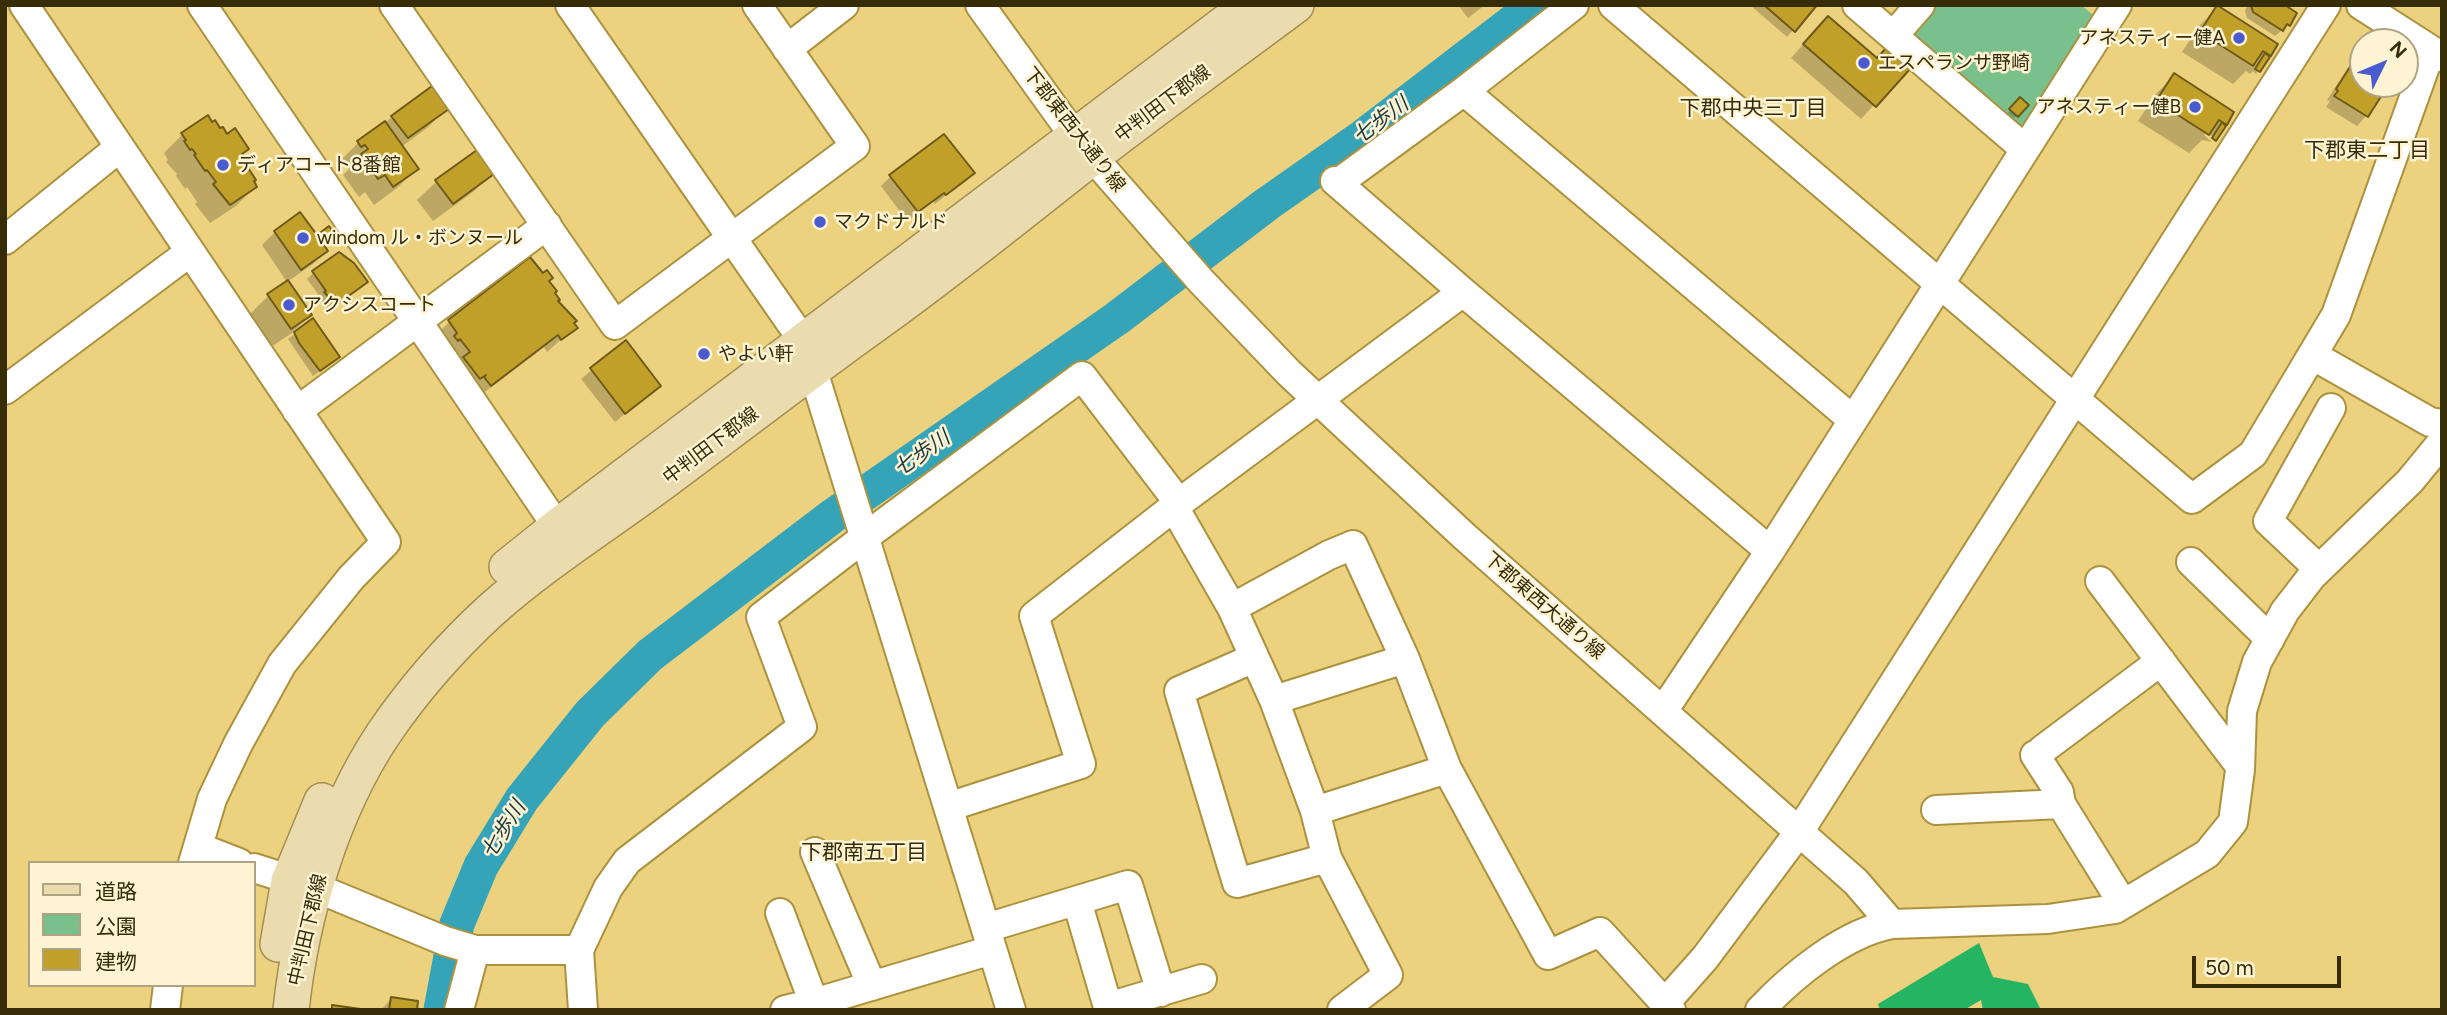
<!DOCTYPE html>
<html>
<head>
<meta charset="utf-8">
<style>
	body { margin:0 }
	#map { position:relative; width:2447px; height:1015px; overflow:hidden; background:#ecd17e; font-family:Figtree,"Noto Sans JP",sans-serif }
	canvas { display:block }
	.frame { position:absolute; inset:0; border:7px solid #372c08; pointer-events:none }
	.legend { position:absolute; left:28px; top:861px; width:228px; height:126px; box-sizing:border-box; background:#fef3d3; border:2px solid #aea382; margin:0; padding:9px 12px; list-style:none; font-size:21px; color:#372c08 }
	.legend li { display:flex; align-items:center; gap:14px; height:35px }
	.legend b { width:35px; border:2px solid #aea382 }
	.north { position:absolute; left:2349px; top:28px; width:70px; height:70px; box-sizing:border-box; background:#fef3d3; border:2px solid #aea382; border-radius:50%; rotate:47deg; font-size:19px; font-weight:700; line-height:28px; text-align:center; color:#372c08 }
	.north::after { content:''; display:block; margin:auto; width:24px; height:32px; background:#495bcf; clip-path:polygon(50% 0,100% 100%,50% 72%,0 100%) }
	.scale { position:absolute; left:2192px; top:956px; width:149px; height:32px; box-sizing:border-box; border:4px solid #372c08; border-top:0; padding-left:9px; font-size:21px; line-height:24px; white-space:nowrap; color:#372c08; -webkit-text-stroke:5px #fef3d3; paint-order:stroke }
</style>
</head>
<body>
<div id="map">
<canvas width="2447" height="1015"></canvas>
<div class="frame"></div>
<ul class="legend">
<li><b style="height:9px;background:#ebdcb0"></b>道路</li>
<li><b style="height:19px;background:#7ac08d"></b>公園</li>
<li><b style="height:19px;background:#c1a02a"></b>建物</li>
</ul>
<div class="north">N</div>
<div class="scale">50 m</div>
</div>
<script>
const c = document.querySelector('canvas').getContext('2d');
c.lineJoin = 'round';
function paint(path, color) { c.fillStyle = color; c.fill(path, 'evenodd'); }
function strokePath(path, color, width, dash) { c.strokeStyle = color; c.lineWidth = width; c.lineCap = dash ? 'butt' : 'round'; c.setLineDash(dash || []); c.stroke(path); }
function write(font, color, halo, rows, align = 'center') {
  c.font = font + ' Figtree,"Noto Sans JP",sans-serif'; c.lineWidth = 5; c.setLineDash([]); c.textBaseline = 'middle'; c.strokeStyle = halo; c.fillStyle = color; for (const [text, x, y, turn = 0] of rows) {
    c.save(); c.translate(x, y); c.rotate((+turn || 0) * Math.PI / 180); c.textAlign = isNaN(turn) ? turn : align; if (halo) c.strokeText(text, 0, 0); c.fillText(text, 0, 0); c.restore();
  }
}
paint(new Path2D(`
	M1926,5H2081L2093,15L2095,24L2028,130L2018,133L1908,38Z`), '#7ac08d');
paint(new Path2D(`
	M1979,943L1993,977L2028,984L2041,1010H1983L1981,1000L1964,1010H1880L1878,1004Z`), '#25b562');
paint(new Path2D(`
	M1458,5H1485L1468,18Z
	M1750,5H1815L1787,37Z
	M2248,5H2281L2288,25L2275,36L2247,18L2245,11Z
	M2218,7L2269,55L2256,74L2253,71L2250,74L2246,71L2233,84L2182,52L2199,26Z
	M1815,31L1876,60L1907,69L1861,119L1791,58Z
	M2360,53L2363,55V84H2387L2366,116L2357,126L2326,107L2330,101L2327,100L2351,63Z
	M2174,76L2225,124L2216,139L2206,132L2204,135L2212,142L2202,140L2189,153L2138,121L2155,95Z
	M2020,99L2027,105L2014,118L2008,113Z
	M446,109L427,128L401,147L416,169L397,188L374,205L365,192L359,197L343,175L349,169L345,163L341,165L339,162L358,143L392,117Z
	M183,134L241,155V160L255,187L236,206L210,223L195,204L197,202L187,187L185,189L176,176L177,174L166,162L168,160L164,153Z
	M492,173L473,192L433,221L417,200L437,181Z
	M973,173L935,204L933,201L907,221L881,186L891,176Z
	M300,214L316,237L332,233L321,244L326,250L313,264L287,282L262,245L275,232Z
	M530,259L547,281L556,301L575,327L547,352L544,347L477,398L436,335L449,322Z
	M313,273L359,288L329,310L319,300L321,298L307,279Z
	M288,282L309,315L292,333L271,347L249,315L268,296Z
	M313,320L331,363L313,376L288,339Z
	M625,342L659,386L615,422L581,379Z
	M391,999L415,1010H381Z`), '#0003');
strokePath(new Path2D(`
	M441,1010L457,924L481,866L522,799L590,714L650,655L834,515L1116,319L1267,204L1364,136L1535,5`), '#36a4b8', 35);
const building = new Path2D(`
	M1764,5H1817L1795,32Z
	M2217,5L2278,44L2271,56L2263,51L2253,66L2200,32Z
	M2251,5H2285L2297,13L2290,26L2287,24L2283,31L2253,12Z
	M1828,16L1877,58L1886,48L1910,69L1876,107L1803,44Z
	M2360,51L2363,53V84H2389L2368,117L2334,96L2338,91L2336,89Z
	M2265,53L2270,57L2260,72L2255,69Z
	M2174,73L2234,112L2227,125L2219,120L2209,135L2156,101Z
	M432,86L449,109L408,138L391,116Z
	M2020,97L2029,105L2018,117L2009,109Z
	M208,115L212,122L215,120L220,128L223,127L227,134L235,128L249,149L242,154L245,159L243,160L256,180L254,181L257,187L230,205L213,184L216,182L207,170L205,171L194,155L196,154L192,149L190,150L184,141L186,140L181,133Z
	M385,121L419,169L393,187L385,175L378,179L361,154L368,149L365,145L361,147L357,141Z
	M2222,122L2226,126L2216,141L2212,138Z
	M944,134L975,173L946,195L944,193L918,212L889,175Z
	M477,150L494,174L453,204L435,180Z
	M300,212L317,235L329,226L334,233L322,242L328,251L301,270L274,231Z
	M339,252L354,263L368,282L336,305L324,292L326,291L312,271Z
	M530,257L543,273L547,270L553,278L549,281L557,291L555,293L560,300L558,301L577,321L574,323L578,328L561,340L558,335L491,386L484,377L486,375L480,379L463,357L470,352L460,339L458,341L454,336L457,333L448,320Z
	M288,280L312,315L291,329L267,294Z
	M313,318L340,357L320,371L299,343L294,332Z
	M626,340L661,386L625,414L590,368Z
	M391,997L418,1001L417,1010H389Z
	M332,1005L368,1010H332Z`);
paint(building, '#c1a02a');
strokePath(building, '#6d5a18', 2);
const minor = new Path2D(`
	M24,5L386,542L351,578L282,664L238,744L212,799L193,863
	M202,5L569,544
	M394,5L615,325L855,146L757,5
	M570,5L804,342L1011,1010
	M980,5L1075,137L1201,281L1289,373L1464,536L1856,882L1892,924
	M1613,5L2192,499L2253,454L2336,315L2431,50
	M1857,5L2025,149
	M2361,5L2442,57
	M1893,36L1920,5
	M787,49L844,5
	M1464,91L1853,420
	M1335,181L1463,292L1770,551
	M1338,183L1464,91L1574,5
	M5,240L120,147
	M2312,355L2430,422L2442,424
	M5,390L190,252
	M297,411L547,225
	M1174,507L1232,608L1274,700L1315,811L1327,858L1388,975L1342,1010
	M2191,562L2270,639
	M2319,569L2268,521L2331,408
	M2100,581L2240,766
	M1232,608L1329,555L1353,545L1405,659L1447,769L1548,955L1600,932L1671,1010
	M1254,658L1179,691L1237,883L1327,858
	M1274,700L1405,659
	M1663,711L1770,551L2117,5
	M2042,750L2161,661
	M2035,755L2059,792L2061,804
	M948,807L1081,764L1034,616L1179,503L1463,292
	M1936,810L2061,804L2123,904
	M1315,811L1447,769
	M198,847L239,863
	M815,852L872,986
	M254,868L314,887L445,941L475,950H579
	M1077,901L1108,1007L1202,979
	M780,913L814,1003
	M986,928L1128,885L1161,992
	M1665,1003L1705,958L1799,832L2326,5
	M165,1010L168,985
	M459,1010L475,950
	M583,1010L579,950L608,888L627,861L802,727L761,617L865,537L1082,376L1179,503
	M785,1010L814,1003L992,950
	M1760,1010C1793,975 1844,933 1892,924L2048,919L2115,909L2207,854L2233,822L2240,770L2242,711L2257,662L2285,611L2312,576L2410,481L2442,442`);
const major = new Path2D(`
	M507,567L557,527L1249,5
	M278,944L289,881L322,801
	M291,1010C301,916 331,812 384,733C414,689 451,647 490,611C545,562 608,523 667,479C736,428 804,375 874,325C950,271 1022,212 1095,155C1161,104 1229,55 1296,5`);
strokePath(minor, '#ac923e', 32);
strokePath(major, '#a38f53', 38);
strokePath(minor, '#fff', 28);
strokePath(major, '#ebdcb0', 35);
for (const [x, y, r, color] of [
	[2239,38,7,"#495bcf"],
	[1864,63,7,"#495bcf"],
	[2195,107,7,"#495bcf"],
	[223,165,7,"#495bcf"],
	[820,222,7,"#495bcf"],
	[303,238,7,"#495bcf"],
	[289,305,7,"#495bcf"],
	[704,354,7,"#495bcf"]
]) { const dot = new Path2D(); dot.arc(x, y, r, 0, 2 * Math.PI); c.fillStyle = color; c.fill(dot); strokePath(dot, '#fef3d3', 2.5); }
write('19px', '#372c08', '#fef3d3', [
	["アネスティー健A",2225,38,"right"],
	["エスペランサ野崎",1878,63],
	["アネスティー健B",2181,107,"right"],
	["ディアコート8番館",237,165],
	["マクドナルド",834,222],
	["windom ル・ボンヌール",317,238],
	["アクシスコート",303,305],
	["やよい軒",718,354]
], 'left');
write('19px', '#372c08', '#fef3d3', [
	["中判田下郡線",1163,104,-37],
	["下郡東西大通り線",1074,130,52],
	["中判田下郡線",711,446,-37],
	["下郡東西大通り線",1544,606,41],
	["中判田下郡線",308,930,-77]
]);
write('21px', '#372c08', '#fef3d3', [
	["下郡中央三丁目",1753,109],
	["下郡東二丁目",2367,151],
	["下郡南五丁目",864,853]
]);
write('italic 21px', '#1b3b42', '#fef3d3', [
	["七歩川",1381,121,-37],
	["七歩川",922,454,-35],
	["七歩川",504,830,-58]
]);
</script>
</body>
</html>
